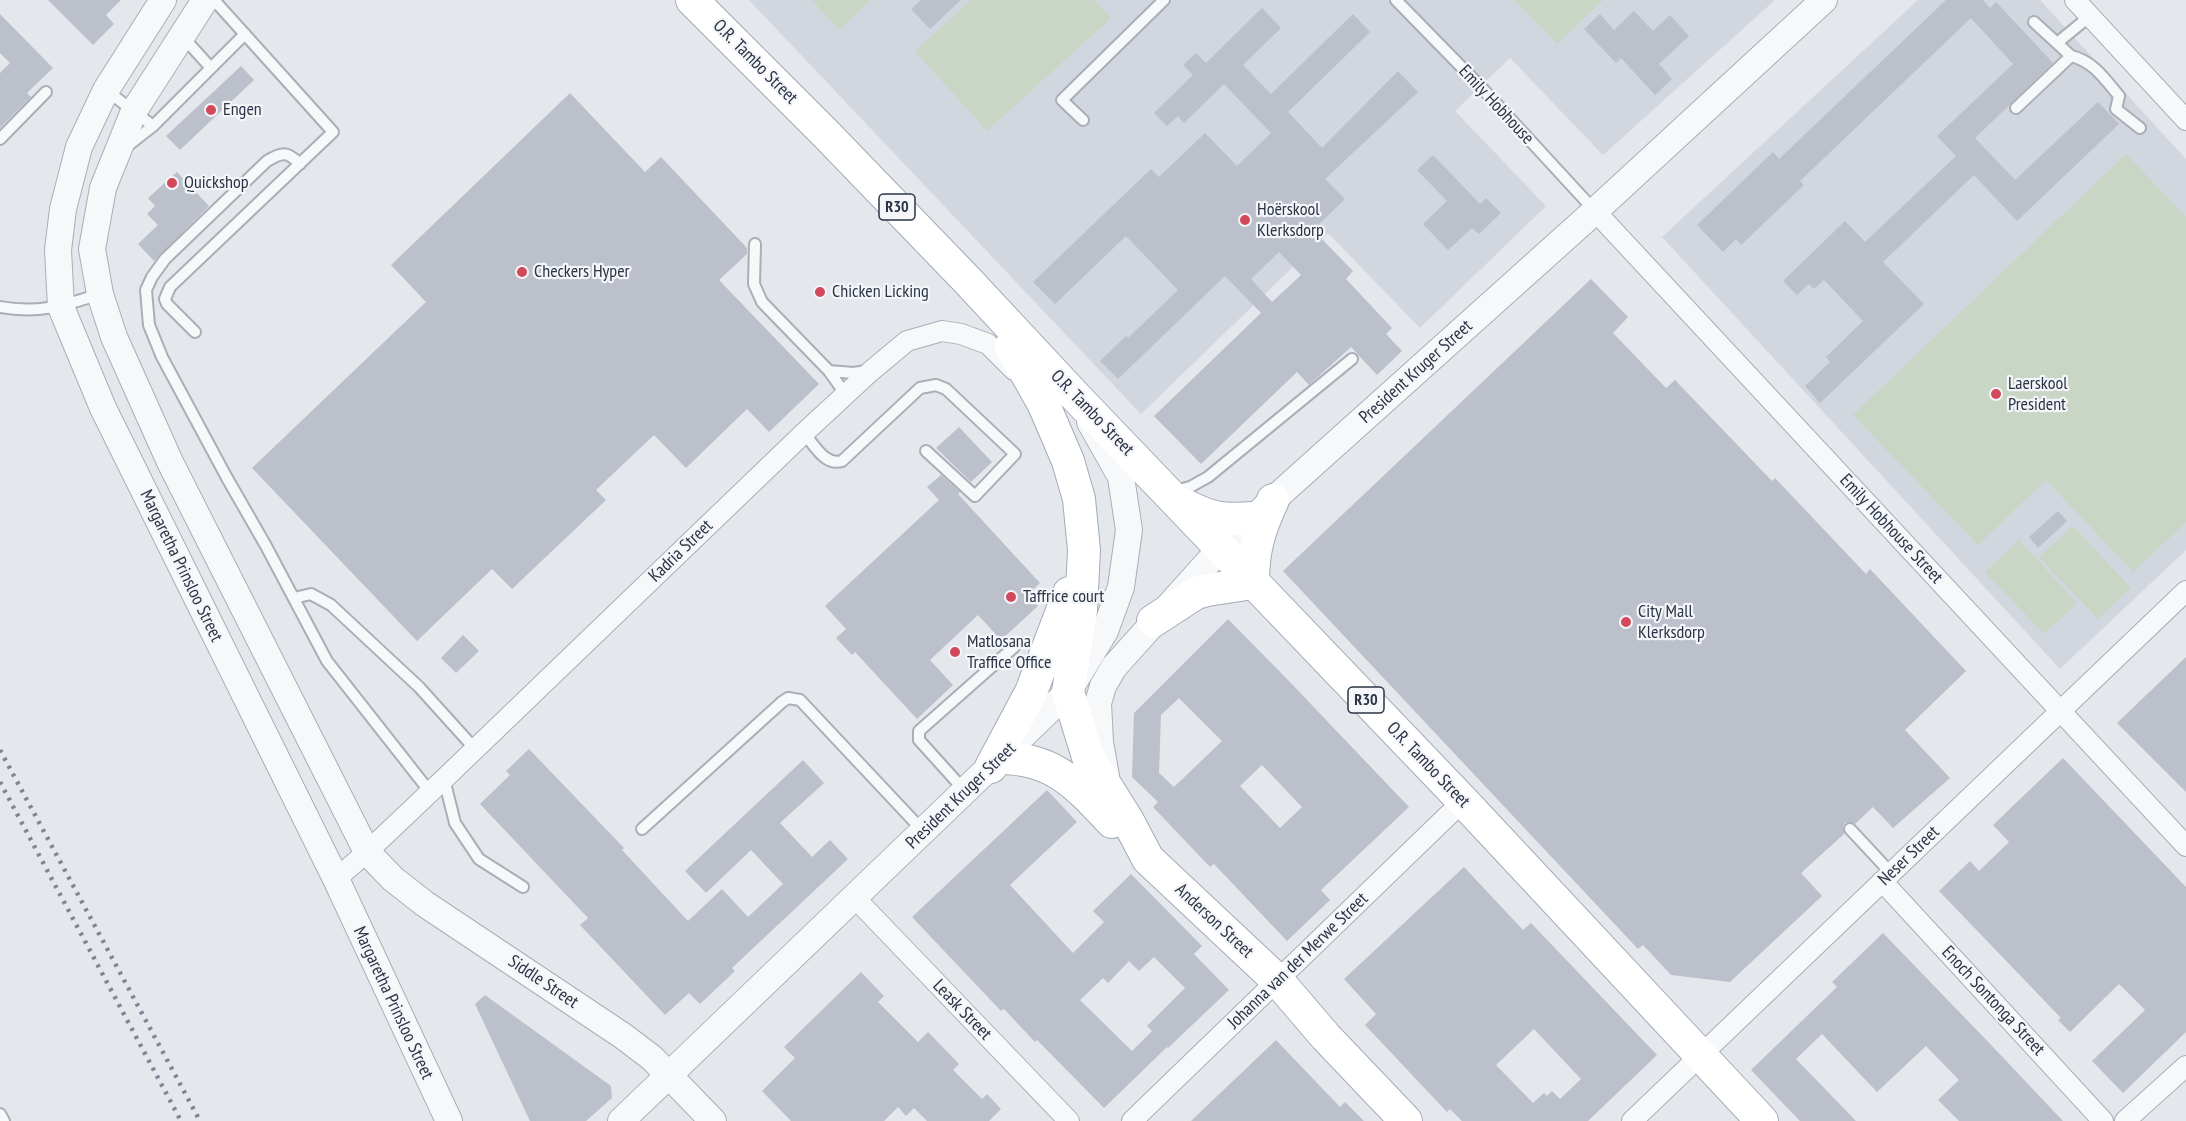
<!DOCTYPE html>
<html>
<head>
<meta charset="utf-8">
<style>
	body { margin:0 }
	canvas { display:block; background:#e4e7ec }
</style>
</head>
<body>
<canvas width="2186" height="1121"></canvas>
<script>
const c = document.querySelector('canvas').getContext('2d');
c.lineJoin = 'round';
function paint(path, color) { c.fillStyle = color; c.fill(path, 'evenodd'); }
function strokePath(path, color, width, dash) { c.strokeStyle = color; c.lineWidth = width; c.lineCap = dash ? 'butt' : 'round'; c.setLineDash(dash || []); c.stroke(path); }
function write(font, color, halo, rows, align = 'center') {
  c.font = font + ' "PT Sans Narrow",sans-serif'; c.lineWidth = 4.5; c.setLineDash([]); c.textBaseline = 'middle'; c.strokeStyle = halo; c.fillStyle = color; for (const [text, x, y, turn = 0] of rows) {
    c.save(); c.translate(x, y); c.rotate((+turn || 0) * Math.PI / 180); c.textAlign = isNaN(turn) ? turn : align; if (halo) c.strokeText(text, 0, 0); c.fillText(text, 0, 0); c.restore();
  }
}
paint(new Path2D(`
	M749,0H1775L1603,155L1510,58L1455,111L1546,206L1420,328L1328,233L1141,414Z
	M1918,0H2040L2186,159V550L2060,669L1662,237Z`), '#d2d6de');
paint(new Path2D(`
	M812,0H871L839,30Z
	M971,0H1095L1111,18L987,131L915,51Z
	M1514,0H1603L1557,44Z
	M2126,154L2186,217V522L2133,572L2046,480L1978,545L1853,415Z
	M2073,526L2131,588L2098,619L2039,557Z
	M2019,540L2077,603L2044,634L1985,572Z`), '#c9d6c5');
paint(new Path2D(`
	M48,0H121L106,15L114,24L93,45Z
	M921,0H961L930,29L911,9Z
	M1946,0H1983L1990,8L1996,2L2053,63L1975,138L2015,180L2098,102L2119,124L2017,221L1974,175L1883,262L1924,304L1820,403L1805,386L1830,362L1826,357L1863,321L1824,280L1814,289L1809,284L1797,295L1783,281L1845,221L1865,242L1956,156L1937,136L2013,64L1971,18L1800,181L1804,185L1741,245L1736,239L1723,252L1697,225L1773,152L1779,159Z
	M1262,8L1281,28L1243,65L1271,94L1353,14L1370,32L1288,112L1322,148L1398,71L1418,92L1325,179L1345,199L1313,230L1353,271L1346,279L1392,328L1386,334L1402,351L1377,375L1351,347L1309,385L1297,372L1201,464L1154,416L1261,313L1225,276L1118,379L1100,361L1126,336L1128,338L1178,290L1126,236L1055,304L1033,282L1151,169L1159,177L1205,133L1237,166L1271,133L1224,84L1184,123L1178,116L1167,126L1154,113L1193,75L1183,65L1196,53L1206,63ZM1279,252L1301,275L1272,302L1251,279Z
	M1634,11L1653,31L1670,15L1689,36L1659,64L1672,79L1655,95L1621,58L1616,63L1584,29L1600,14L1614,30Z
	M0,14L53,68L27,93L31,97L0,128V73L10,63L0,53Z
	M241,66L254,80L180,150L166,136Z
	M570,93L645,172L661,157L747,248V254L719,280L819,384L769,432L747,409L686,468L654,435L596,490L606,500L512,589L492,569L417,641L252,468L426,302L391,265Z
	M1433,155L1480,204L1486,198L1501,213L1479,234L1472,228L1448,250L1423,224L1447,201L1417,170Z
	M177,172L209,206L154,261L138,244L158,225L147,214L155,206L148,198Z
	M1591,279L1628,317L1613,333L1666,388L1675,380L1772,481L1775,478L1866,574L1870,569L1966,671L1905,730L1950,778L1893,828L1873,807L1855,824L1852,822L1845,823L1843,827L1844,834L1801,873L1822,896L1730,982L1671,975L1643,945L1638,949L1283,571Z
	M959,427L992,462L971,482L936,448Z
	M941,475L960,492L958,494L1040,583L1028,594L1038,606L1001,640L978,615L930,660L953,685L917,719L855,652L852,655L836,638L846,629L825,606L939,500L927,487Z
	M2058,511L2067,521L2038,548L2029,537Z
	M1228,619L1287,679L1409,807L1321,890L1330,900L1287,941L1214,864L1210,867L1153,807L1158,802L1132,777L1134,713ZM1179,698L1222,741L1174,787L1159,773L1161,715ZM1262,765L1302,807L1280,828L1240,786Z
	M463,635L479,651L456,673L441,658Z
	M2186,657V792L2117,723Z
	M529,749L624,848L622,850L688,921L722,889L748,917L783,884L751,850L706,893L685,871L803,760L824,783L780,823L812,857L830,840L848,859L732,968L735,971L700,1004L689,993L665,1015L580,925L588,918L480,804L510,775L506,771Z
	M2063,758L2186,887V1032L2123,1093L2092,1061L2145,1010L2119,984L2070,1032L2058,1020L2061,1018L1939,891L1970,861L1979,871L2009,842L1993,825Z
	M1047,790L1077,822L1010,885L1073,953L1104,922L1093,911L1131,874L1202,946L1194,954L1229,990L1168,1048L1167,1047L1104,1108L1037,1040L1035,1042L1004,1009L1001,1011L912,917ZM1154,957L1185,988L1147,1026L1152,1031L1132,1051L1080,1000L1103,978L1108,983L1129,961L1139,971Z
	M1464,867L1523,930L1531,923L1657,1055L1588,1121H1462L1450,1109L1447,1112L1365,1025L1376,1014L1344,979ZM1534,1029L1581,1079L1560,1099L1552,1091L1547,1096L1544,1093L1533,1103L1496,1065Z
	M1883,933L1993,1047L2063,1121H1959L1938,1100L1959,1080L1926,1046L1877,1092L1822,1034L1796,1059L1856,1121H1800L1751,1070L1837,987L1832,982Z
	M861,972L884,996L878,1002L918,1042L928,1032L959,1064L953,1070L982,1099L987,1094L1001,1109L989,1121H927L914,1108L906,1116L898,1107L884,1121H791L762,1091L795,1058L784,1047Z
	M485,995L611,1086L612,1098L586,1121H530L475,1004Z
	M1276,1040L1340,1107L1345,1102L1364,1121H1191Z`), '#bbc0ca');
const service = new Path2D(`
	M1396,0L1480,86L1595,211
	M183,37L211,68
	M2057,43L2090,16
	M2071,56C2093,61 2105,79 2119,96L2116,109L2140,128
	M106,90L153,126
	M2016,108L2071,56L2034,22
	M1083,120L1062,100L1164,0
	M0,139L46,92
	M126,147L153,126L245,34
	M300,164C287,151 282,152 267,161L165,259L152,277L146,290L149,325L162,357L227,478L266,546L327,661L430,792
	M755,244L754,284L762,302L829,371L846,395
	M0,307C36,314 65,306 99,294
	M195,332L167,304L165,299L170,287L333,132L214,0
	M829,371L853,373L867,371
	M804,433C815,446 825,466 842,461L920,388L936,385L946,389L1015,454L975,496L926,451
	M1171,492L1190,487L1208,477L1352,359
	M294,598L311,594L331,605L419,687L475,749
	M444,779L455,823L479,859L523,887
	M965,791L919,740V731L1014,647
	M642,829L782,702L788,698L800,700L924,832
	M1850,829L1891,873
	M0,1114L4,1121`);
const minor = new Path2D(`
	M2075,0L2186,120
	M1595,211L2186,846
	M336,879L367,852L444,779L804,433L871,371L907,341L942,331L961,334L988,344L1014,370
	M1882,881L2103,1121
	M855,898L1069,1121
	M1132,1121L1463,801
	M1632,1121L2186,591
	M2125,1121L2186,1066`);
const tertiary = new Path2D(`
	M163,0L106,90L79,147L63,209L58,250L61,307L103,408L336,879L449,1121
	M205,0L134,111L103,188L92,249L100,294L114,337L170,462L367,852L393,879L425,904L623,1036L652,1058L713,1121
	M1106,776L1100,742L1098,703L1103,686L1114,667L1221,548L1253,518L1595,211L1824,0
	M621,1121L1068,692L1105,631L1121,587L1129,530L1121,477L1090,422`);
const primary = new Path2D(`
	M692,0L826,134L967,280L1076,397L1463,801L1762,1121
	M1011,346L1044,405L1068,461L1079,499L1084,550L1081,611L1068,692L1088,757L1128,821L1148,859L1278,981L1326,1037L1406,1121
	M1185,505C1212,519 1223,520 1253,518
	M1153,621L1196,593L1207,590L1253,583C1253,550 1259,530 1273,500
	M1000,758C1054,758 1077,785 1112,822
	M991,767L1031,692L1069,593`);
strokePath(service, '#a9aeb7', 14);
strokePath(minor, '#a9aeb7', 22);
strokePath(tertiary, '#a9aeb7', 28);
strokePath(primary, '#a3abb8', 34);
strokePath(service, '#f7f8fa', 10);
strokePath(minor, '#f7f8fa', 20);
strokePath(tertiary, '#f7f8fa', 26);
strokePath(primary, '#fff', 32);
strokePath(new Path2D(`
	M0,750L200,1121
	M0,782L181,1121`), '#7d8696', 4.5, [3, 6]);
for (const [x, y, r, color] of [
	[211,110,6,"#d1495b"],
	[172,183,6,"#d1495b"],
	[1245,220,6,"#d1495b"],
	[522,272,6,"#d1495b"],
	[820,292,6,"#d1495b"],
	[1996,394,6,"#d1495b"],
	[1011,597,6,"#d1495b"],
	[1626,622,6,"#d1495b"],
	[955,652,6,"#d1495b"]
]) { const dot = new Path2D(); dot.arc(x, y, r, 0, 2 * Math.PI); c.fillStyle = color; c.fill(dot); strokePath(dot, '#f4f6f9', 2); }
for (const [x, y, w] of [
	[897,207,36],
	[1366,700,36]
]) { const box = new Path2D(); box.roundRect(x - w / 2, y - 13, w, 26, 4.5); c.fillStyle = '#f4f6f9'; c.fill(box); strokePath(box, '#2b3445', 1.5); }
write('bold 16px', '#2b3445', null, [
	["R30",897,207],
	["R30",1366,700]
]);
write('18px', '#2b3445', '#f4f6f9', [
	["O.R. Tambo Street",755,62,45],
	["Emily Hobhouse",1496,105,47],
	["President Kruger Street",1416,372,-42],
	["O.R. Tambo Street",1092,413,46],
	["Emily Hobhouse Street",1891,529,47],
	["Kadria Street",681,551,-44],
	["Margaretha Prinsloo Street",181,566,64],
	["O.R. Tambo Street",1428,765,46],
	["President Kruger Street",961,796,-44],
	["Neser Street",1909,856,-44],
	["Anderson Street",1214,921,43],
	["Johanna van der Merwe Street",1298,961,-44],
	["Siddle Street",543,982,34],
	["Enoch Sontonga Street",1993,1001,47],
	["Margaretha Prinsloo Street",393,1003,65],
	["Leask Street",962,1010,46]
]);
write('18px', '#2b3445', '#f4f6f9', [
	["Engen",223,110],
	["Quickshop",184,183],
	["Hoërskool",1257,210],
	["Klerksdorp",1257,231],
	["Checkers Hyper",534,272],
	["Chicken Licking",832,292],
	["Laerskool",2008,384],
	["President",2008,405],
	["Taffrice court",1023,597],
	["City Mall",1638,612],
	["Klerksdorp",1638,633],
	["Matlosana",967,642],
	["Traffice Office",967,663]
], 'left');
</script>
</body>
</html>
